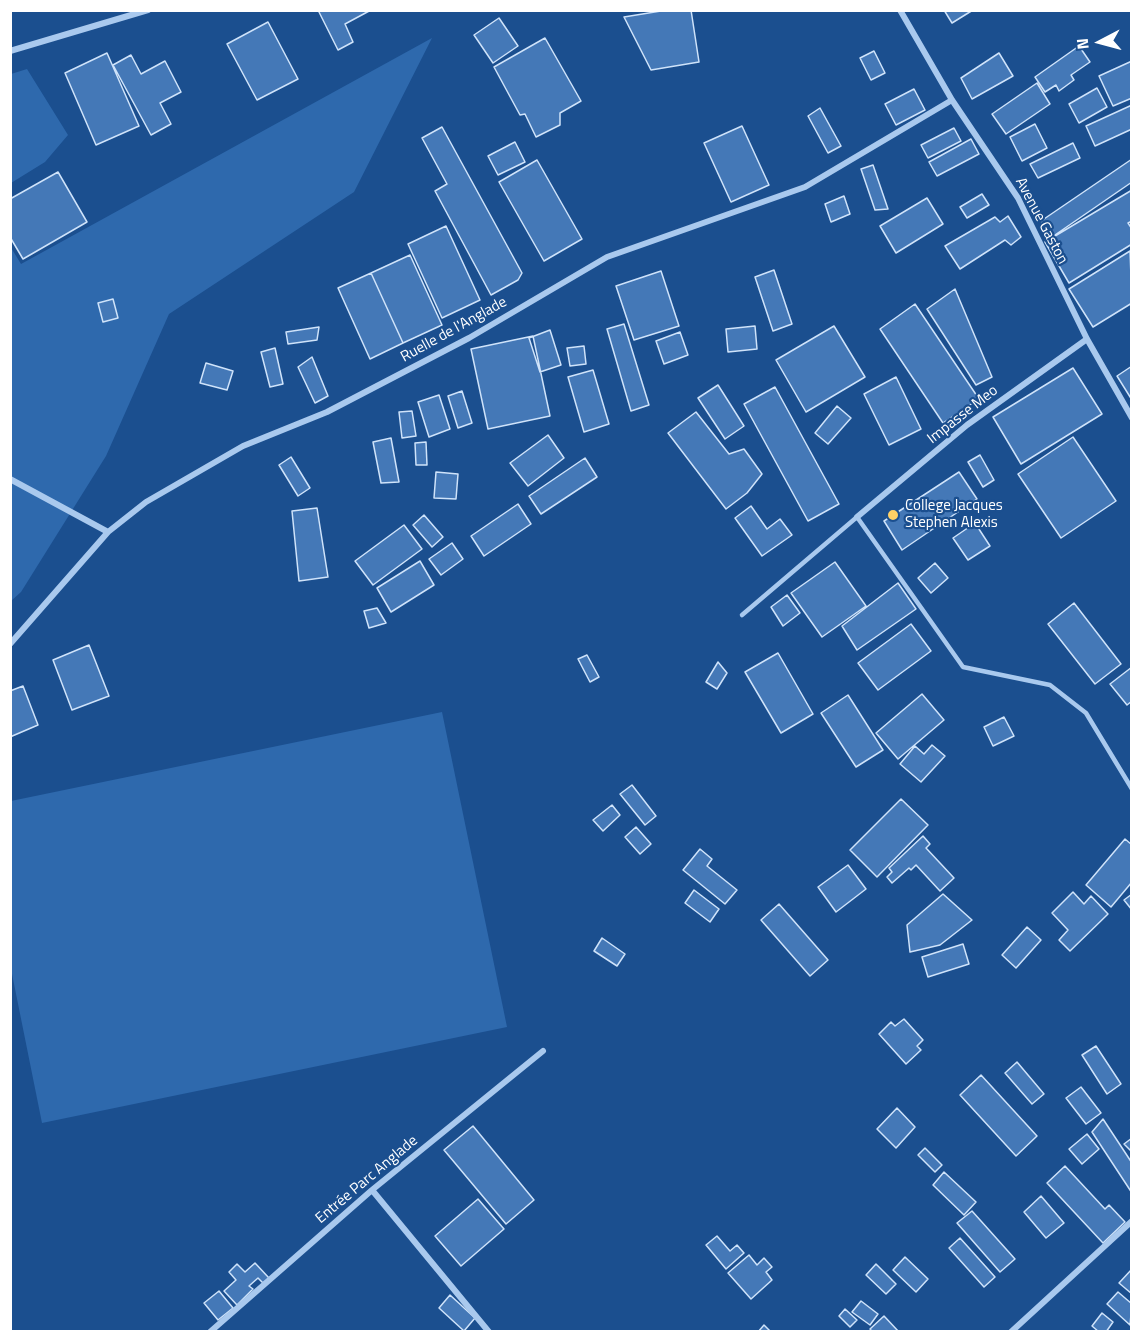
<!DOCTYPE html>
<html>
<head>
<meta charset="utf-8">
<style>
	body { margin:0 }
	#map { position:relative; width:1142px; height:1342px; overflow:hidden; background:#1b4f8f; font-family:"Titillium Web",sans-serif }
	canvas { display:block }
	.frame { position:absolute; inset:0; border:12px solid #fff; pointer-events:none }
	.north { position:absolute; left:1070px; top:12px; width:60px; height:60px; -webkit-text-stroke:4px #1b4f8f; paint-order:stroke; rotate:264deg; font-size:16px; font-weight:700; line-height:24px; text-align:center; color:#fff }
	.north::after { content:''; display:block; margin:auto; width:21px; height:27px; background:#fff; clip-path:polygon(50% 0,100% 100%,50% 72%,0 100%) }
</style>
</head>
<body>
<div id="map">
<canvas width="1142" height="1342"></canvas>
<div class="frame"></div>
<div class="north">N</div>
</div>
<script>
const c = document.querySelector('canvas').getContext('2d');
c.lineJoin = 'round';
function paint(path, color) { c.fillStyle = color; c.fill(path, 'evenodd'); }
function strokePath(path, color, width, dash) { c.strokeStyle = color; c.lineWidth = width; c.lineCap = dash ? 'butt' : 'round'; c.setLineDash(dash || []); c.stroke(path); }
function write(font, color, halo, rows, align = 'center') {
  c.font = font + ' "Titillium Web",sans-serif'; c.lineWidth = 4.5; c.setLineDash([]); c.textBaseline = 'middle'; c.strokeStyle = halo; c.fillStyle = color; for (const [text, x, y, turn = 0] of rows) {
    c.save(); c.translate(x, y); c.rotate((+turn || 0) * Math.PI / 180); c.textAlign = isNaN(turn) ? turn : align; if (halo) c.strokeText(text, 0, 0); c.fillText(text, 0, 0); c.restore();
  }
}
paint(new Path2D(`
	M432,38L354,192L169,314L106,456L21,592L11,601L10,246L21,264Z
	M27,69L68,135L45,162L11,183V74Z
	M442,712L507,1027L42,1123L11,969V801Z`), '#2e69ad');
const building = new Path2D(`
	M318,10H371L345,24L353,42L338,50Z
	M667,10H691L699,62L651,70L624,17Z
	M944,10H973L952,23Z
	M499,18L518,46L493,63L474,35Z
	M268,22L298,79L257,100L227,44Z
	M545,38L581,101L560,113V125L536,137L525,114L520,115L494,67Z
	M1079,46L1090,62L1071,75L1074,80L1059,91L1056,85L1045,92L1035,77Z
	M874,51L885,73L871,80L860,58Z
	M107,53L139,126L96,145L65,73Z
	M999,53L1013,76L972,99L961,78Z
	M131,55L141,74L165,61L181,92L160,103L171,124L151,135L113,65Z
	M1132,61V98L1113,106L1099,76Z
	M1037,83L1050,104L1006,134L992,114Z
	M1097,88L1107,107L1079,123L1069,104Z
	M914,89L925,110L896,125L885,104Z
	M1132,105V129L1095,146L1086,126Z
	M820,108L841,146L828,153L808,116Z
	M1035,124L1047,148L1022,161L1010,137Z
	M742,126L769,185L731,202L704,143Z
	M442,127L522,273L518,280L491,295L435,191L447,184L422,138Z
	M954,128L961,141L928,158L921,145Z
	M971,139L979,154L937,176L929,162Z
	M515,142L525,162L498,175L488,156Z
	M1073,143L1080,158L1038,178L1030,164Z
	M1132,159V182L1052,237L1041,221Z
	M537,160L582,239L544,261L499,182Z
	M873,165L888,209L875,210L861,169Z
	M58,172L87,222L23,259L10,237V199Z
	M1132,190V221L1128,223L1132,229V244L1069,283L1045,242Z
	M982,194L989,205L967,218L960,207Z
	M844,196L850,214L831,222L825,204Z
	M927,198L943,224L896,253L880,226Z
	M1008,216L1021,237L1011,245L1005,240L960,269L945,246L995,217L1000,222Z
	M446,226L480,300L442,318L408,244Z
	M1130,251L1132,303L1093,327L1069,289Z
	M410,255L442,325L403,343L371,273Z
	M774,270L792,324L773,331L755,277Z
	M661,271L679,326L634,340L616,286Z
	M371,273L403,343L370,359L338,288Z
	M955,289L992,377L976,385L927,309Z
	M113,299L118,318L103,322L98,303Z
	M915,304L979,399L943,423L880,329Z
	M624,324L649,405L631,411L607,329Z
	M755,326L757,349L728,352L726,329Z
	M834,326L865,377L806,412L776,360Z
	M319,327L317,340L288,344L286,332Z
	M550,330L561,365L540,372L529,338Z
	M680,332L688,355L664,364L656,341Z
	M533,336L550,416L488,429L471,349Z
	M584,346L586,364L570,366L567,348Z
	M275,348L283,384L270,387L261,352Z
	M312,357L328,396L315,403L298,367Z
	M206,363L233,371L227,390L200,383Z
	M1132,366V400L1117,376Z
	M1073,368L1102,414L1021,464L993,417Z
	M593,370L609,424L584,432L568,377Z
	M896,377L921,429L889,445L864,394Z
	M718,385L744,426L725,439L698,398Z
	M775,387L839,504L808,521L744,404Z
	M462,391L472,423L458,428L448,396Z
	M439,395L450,429L429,437L418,402Z
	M837,406L851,418L828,444L815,433Z
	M412,411L416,436L402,438L399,412Z
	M696,412L729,454L744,449L762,474L747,493L726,509L668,433Z
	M548,435L564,458L528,486L510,463Z
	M1073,437L1116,501L1061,538L1018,474Z
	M391,438L399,482L381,483L373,442Z
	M426,442L427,465H416L415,443Z
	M980,455L994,480L983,487L968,462Z
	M291,457L310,488L298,496L279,465Z
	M585,458L597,477L541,514L529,496Z
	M436,472L458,474L456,499L434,498Z
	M959,472L977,499L902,550L884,521Z
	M518,504L531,524L484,556L471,536Z
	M751,506L767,529L780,519L792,535L762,556L735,518Z
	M317,508L328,577L299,581L292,511Z
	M424,515L443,537L432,547L413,525Z
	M975,523L990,546L968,560L953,538Z
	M404,525L422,549L373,585L355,561Z
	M452,543L463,559L441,575L429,559Z
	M420,561L434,585L391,612L377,588Z
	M835,562L866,606L822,637L791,593Z
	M935,563L948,578L931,593L918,578Z
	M898,583L916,609L857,650L842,626Z
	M787,595L800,613L783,626L771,607Z
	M1074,603L1121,664L1095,684L1048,624Z
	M377,608L386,623L369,628L364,611Z
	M911,624L931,651L878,690L858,663Z
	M89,645L109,696L72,710L53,660Z
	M778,653L813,714L781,733L745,672Z
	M587,655L599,677L590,682L578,659Z
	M718,662L727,673L717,689L706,682Z
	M1132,667V701L1127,705L1110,684Z
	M23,686L38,725L10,737V691Z
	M922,694L944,720L898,759L876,733Z
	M848,695L883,750L856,767L821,713Z
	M1004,717L1014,736L993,746L984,727Z
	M932,745L945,756L921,782L900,764L915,746L924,754Z
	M632,785L656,816L645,825L620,794Z
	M901,799L928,825L877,877L850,850Z
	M612,805L620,815L603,831L593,820Z
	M636,827L651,844L640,854L625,837Z
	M923,836L930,844L926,848L954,878L940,891L916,865L911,870L909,868L892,883L887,877L892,872L889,868Z
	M1125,839L1132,845V882L1111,907L1086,885Z
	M700,849L712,859L707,866L737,890L725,904L683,870Z
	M848,865L866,889L836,912L818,887Z
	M694,890L719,909L710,922L685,903Z
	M1073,892L1084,904L1091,896L1108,914L1070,951L1059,940L1068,930L1052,913Z
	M943,894L972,920L940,945L910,952L907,925Z
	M1132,894V910L1124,900Z
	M779,904L828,960L810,976L761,920Z
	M1027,927L1041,940L1016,968L1002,955Z
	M602,938L625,954L617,966L594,951Z
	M963,944L969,964L928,977L922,957Z
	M904,1019L923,1040L917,1046L921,1050L906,1064L879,1034L891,1022L895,1026Z
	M1096,1046L1121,1084L1107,1094L1082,1055Z
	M1017,1062L1044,1094L1032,1104L1005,1073Z
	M981,1075L1037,1136L1016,1156L960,1095Z
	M1081,1087L1101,1113L1086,1124L1066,1098Z
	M897,1108L915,1127L896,1148L877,1129Z
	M1103,1119L1132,1163V1193L1092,1132Z
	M473,1126L534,1200L506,1224L444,1150Z
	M1087,1134L1099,1149L1082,1164L1069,1149Z
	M1132,1138V1152L1124,1144Z
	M925,1148L942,1165L935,1172L918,1155Z
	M1065,1166L1105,1209L1109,1205L1125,1222L1103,1243L1047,1183Z
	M944,1172L976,1202L964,1215L933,1185Z
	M1041,1196L1064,1223L1046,1238L1024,1212Z
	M478,1199L504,1229L461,1266L435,1236Z
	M972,1211L1015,1259L1000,1272L957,1223Z
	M717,1236L730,1251L737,1245L744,1253L726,1269L706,1245Z
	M960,1238L995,1277L984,1287L949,1248Z
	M749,1255L757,1265L764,1258L772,1267L766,1272L772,1280L751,1299L728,1273Z
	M905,1257L928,1279L916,1292L893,1270Z
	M255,1263L269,1278L263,1283L258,1278L249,1286L253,1289L237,1305L224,1291L236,1280L229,1272L237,1264L245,1272Z
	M876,1264L896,1284L886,1294L866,1275Z
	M1132,1269V1294L1119,1283Z
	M219,1291L233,1308L218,1320L204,1303Z
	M1118,1292L1132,1304L1130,1325L1107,1304Z
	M450,1295L475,1318L464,1331L439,1308Z
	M861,1301L878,1314L870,1325L852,1312Z
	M845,1309L857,1320L850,1327L839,1316Z
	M1102,1313L1113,1322L1106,1332H1099L1092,1326Z
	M884,1316L899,1332H873L870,1329Z
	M764,1325L771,1332H758Z`);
paint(building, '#4478b7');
strokePath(building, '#cfe3fa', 1.5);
strokePath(new Path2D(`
	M742,615L857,517L963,667L1050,685L1086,713L1132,789`), '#a9c9ee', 4.5);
strokePath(new Path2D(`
	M900,10L952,100L1018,198L1087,339L1132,418
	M10,51L148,10
	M10,479L108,532
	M857,517L967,425L1087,339
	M10,644L108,532L146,502L243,446L327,412L469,338L607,257L805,187L952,100
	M372,1190L489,1332
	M210,1332L372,1190L543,1051
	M1011,1332L1132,1221`), '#a9c9ee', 6);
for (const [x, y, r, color] of [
	[893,515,6,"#ffd166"]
]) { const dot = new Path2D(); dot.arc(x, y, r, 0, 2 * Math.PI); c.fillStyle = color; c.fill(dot); strokePath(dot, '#1b4f8f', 2); }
write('15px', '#fff', '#1b4f8f', [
	["Avenue Gaston",1041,221,62],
	["Ruelle de l'Anglade",454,330,-29],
	["Impasse Meo",963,415,-38],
	["Entrée Parc Anglade",367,1180,-40]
]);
write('15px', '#fff', '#1b4f8f', [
	["College Jacques",905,506],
	["Stephen Alexis",905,523]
], 'left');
</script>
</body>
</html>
